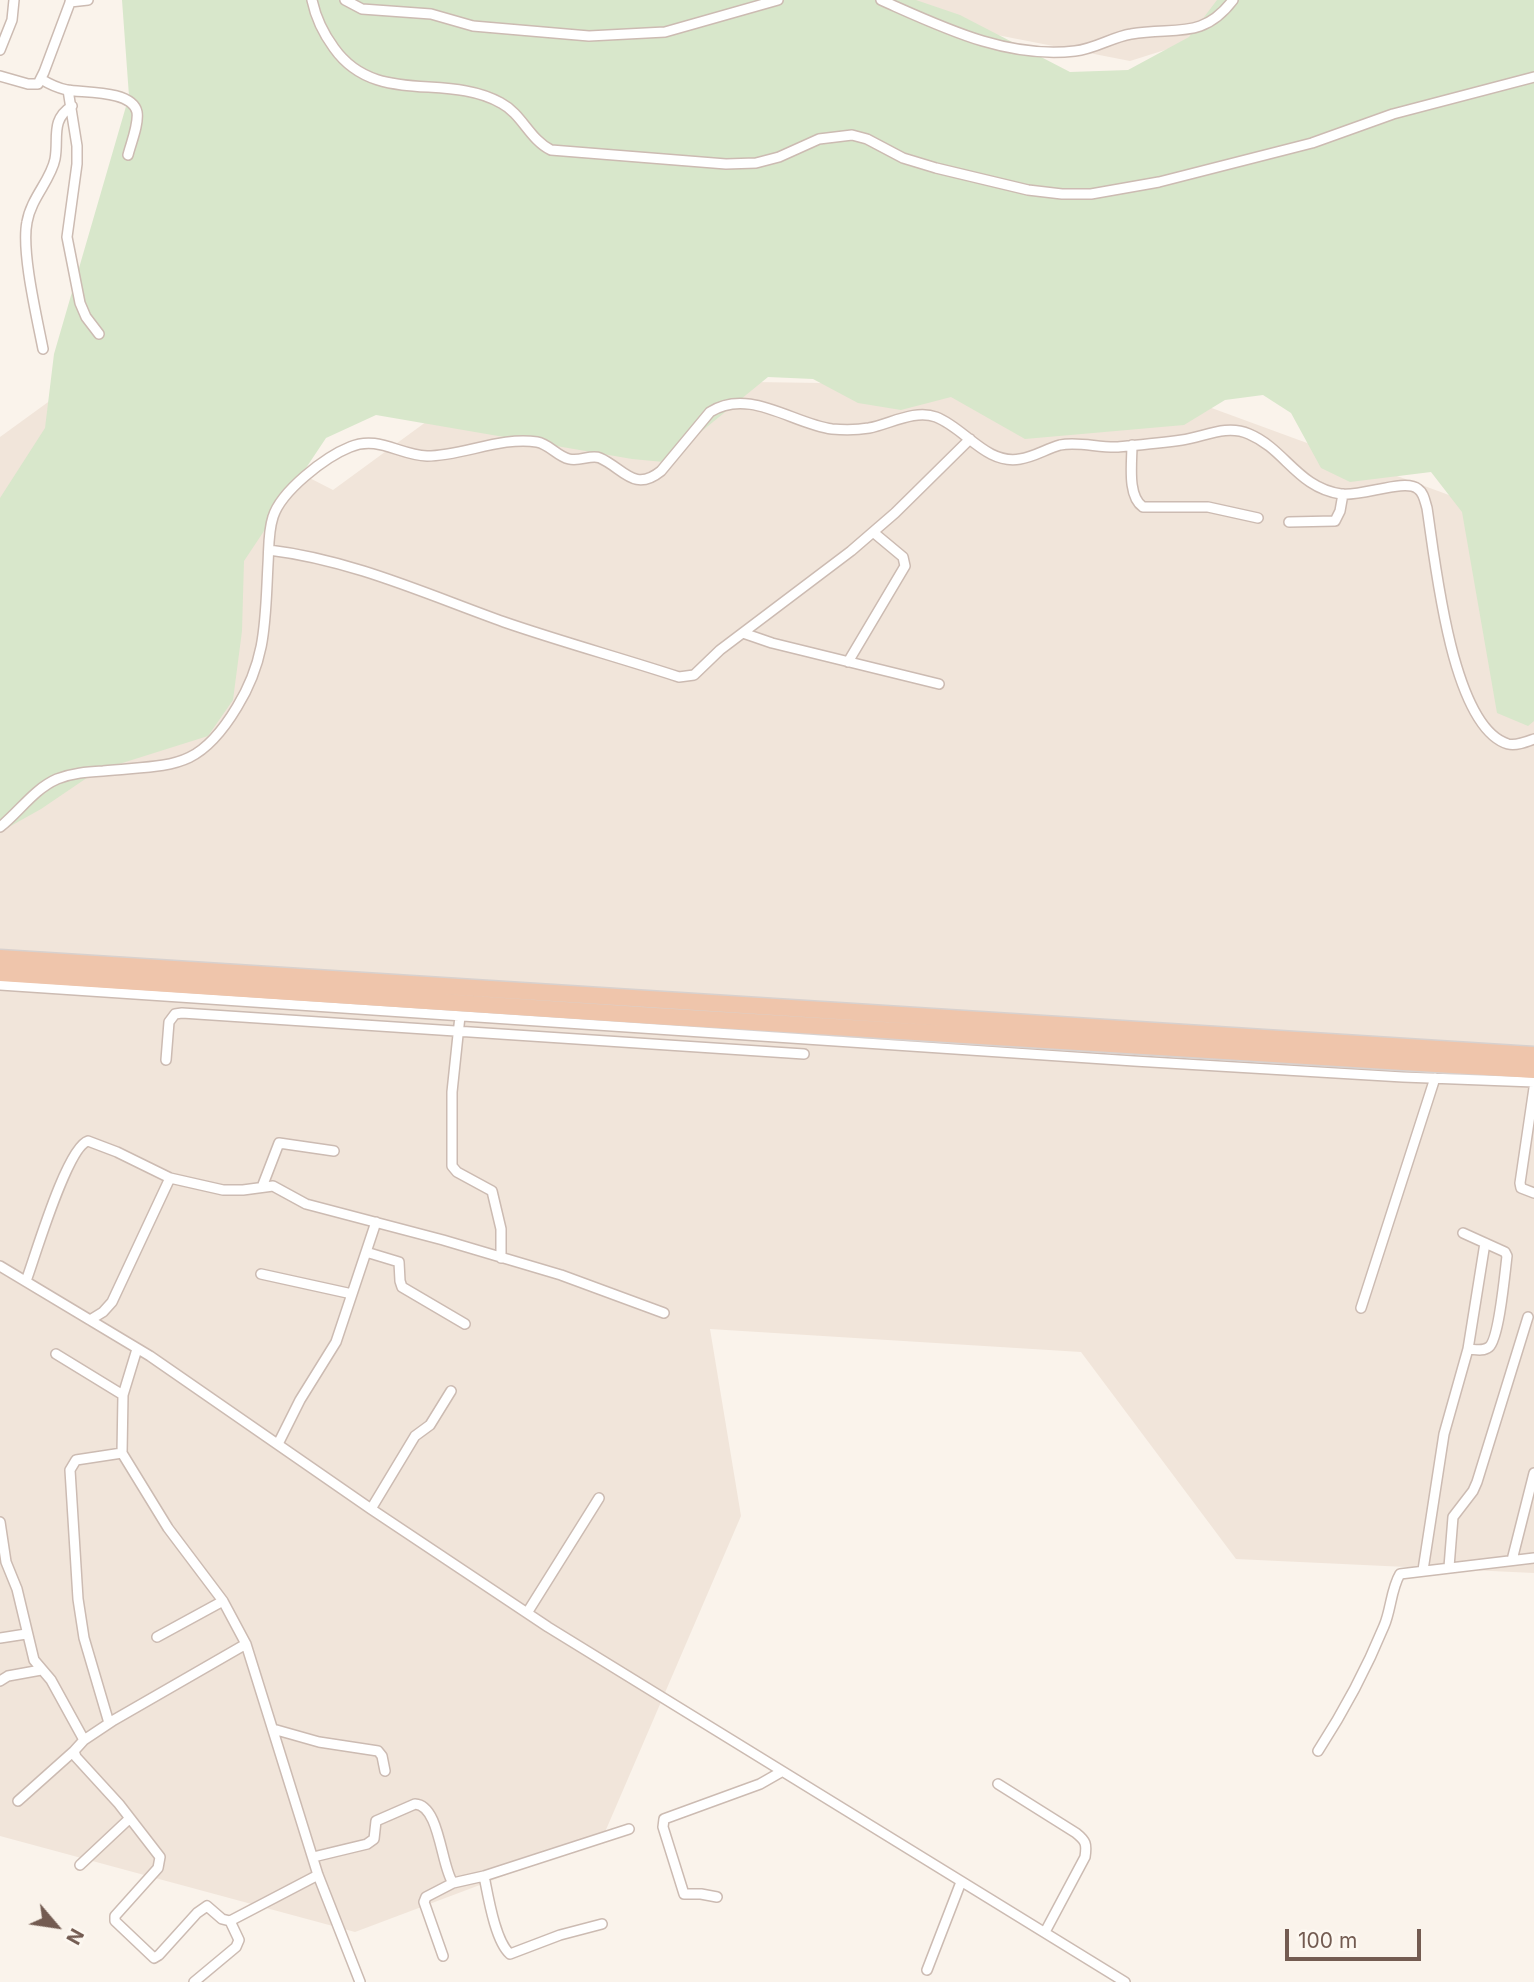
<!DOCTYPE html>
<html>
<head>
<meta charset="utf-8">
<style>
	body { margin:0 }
	#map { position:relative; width:1534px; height:1982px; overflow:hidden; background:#faf3eb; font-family:Inter,sans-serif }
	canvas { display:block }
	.north { position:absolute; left:21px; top:1891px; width:70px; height:70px; -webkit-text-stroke:5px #fdf8f1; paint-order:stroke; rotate:119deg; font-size:19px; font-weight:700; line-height:28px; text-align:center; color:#735b51 }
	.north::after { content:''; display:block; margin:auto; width:24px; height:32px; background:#735b51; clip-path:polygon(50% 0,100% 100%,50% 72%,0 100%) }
	.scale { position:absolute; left:1285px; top:1929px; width:136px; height:32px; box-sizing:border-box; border:4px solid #735b51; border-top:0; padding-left:9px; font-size:21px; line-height:24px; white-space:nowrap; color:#735b51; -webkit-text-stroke:5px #fdf8f1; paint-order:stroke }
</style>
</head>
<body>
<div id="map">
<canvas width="1534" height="1982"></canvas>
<div class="north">N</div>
<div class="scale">100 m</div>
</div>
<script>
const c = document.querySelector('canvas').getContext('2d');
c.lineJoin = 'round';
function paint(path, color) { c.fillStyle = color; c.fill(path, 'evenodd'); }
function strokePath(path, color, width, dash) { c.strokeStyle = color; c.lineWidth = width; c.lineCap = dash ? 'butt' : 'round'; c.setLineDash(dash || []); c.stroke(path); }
paint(new Path2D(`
	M662,0H1255L1238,27L1130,61L864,9Z
	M95,368L333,490L486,378L1157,388L1468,502L1534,641V1573L1236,1559L1081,1352L710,1329L741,1516L602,1839L355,1932L0,1836V437Z`), '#f1e5da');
paint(new Path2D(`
	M122,0H916L960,15L1070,72L1128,70L1189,37L1217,0H1534V721L1528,726L1497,713L1462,512L1431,472L1350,482L1321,468L1291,413L1263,395L1225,400L1184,425L1025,439L951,397L901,410L858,403L813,379L768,377L664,462L632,459L376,415L326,438L244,561L242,631L233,700L208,736L97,771L41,809L0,832V498L45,428L54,354L129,96Z`), '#d8e7cb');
const minor = new Path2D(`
	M312,0C316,19 323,33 334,48C376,107 446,72 501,103C522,114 530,140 551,150L726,164L756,163L779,157L819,139L852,135L867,139L903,158L936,168L1028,190L1062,194H1091L1159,182L1312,143L1393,114L1534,77
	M345,0L362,9L431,14L473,26L589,36L665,32L778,0
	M881,0C942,27 1006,59 1075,51C1095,49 1112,37 1131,34C1174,26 1202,41 1233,0
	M70,2L88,0
	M0,50L12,20L14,0
	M0,76L28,84H38L44,72L71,0
	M41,79C49,84 58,88 67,90C84,93 132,90 137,112C139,124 131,143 128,155
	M68,90L77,146V164L67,237L80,303L86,317L99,334
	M43,349C37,318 21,251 27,222C31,198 51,180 55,159C59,138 50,120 72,106
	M1132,445C1132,463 1127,496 1143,507H1208L1258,518
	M1289,522L1335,521L1340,511L1343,494
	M269,550C352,560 426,594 504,622C562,642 621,658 679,677L694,675L720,650L851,551L895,513L970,439
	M743,633L772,643L939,684
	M848,662L905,566L903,557L873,532
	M0,827C19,812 34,789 57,779C72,773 87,772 103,771C172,764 198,772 237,707C267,658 265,620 268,564C269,549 268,532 273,517C281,491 325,457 350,447C378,435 399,455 427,456C462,456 502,436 537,442C549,444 557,456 569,459C580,462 591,454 600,458C623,468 634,493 661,471L710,412C749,387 793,424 832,429C844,430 857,430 869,428C890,424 915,409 936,417C965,428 986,465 1020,459C1034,457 1046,449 1060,445C1078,441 1099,448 1118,447C1139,445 1161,443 1182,440C1204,437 1226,424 1249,434C1285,449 1298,488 1341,494C1362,497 1405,478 1418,489C1424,493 1425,502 1427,508C1435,559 1451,727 1508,744C1516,746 1526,742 1534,739
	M0,985L1134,1061L1403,1077L1534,1082
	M460,1016L452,1092V1166L457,1172L492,1191L501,1229V1258
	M166,1060L169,1022L175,1014L182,1013L804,1054
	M1534,1088L1520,1183L1521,1188L1534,1193
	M262,1187L279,1143L334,1151
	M1463,1233L1505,1252L1507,1256C1505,1272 1499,1339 1489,1347C1483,1352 1474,1349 1468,1349
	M366,1252L399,1262L400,1281L402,1287L465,1324
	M0,1266L150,1356L371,1509L548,1627L1125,1982
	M261,1274L352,1294
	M26,1281C35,1257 67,1147 88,1141L117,1152L170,1178L223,1190H243L273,1186L306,1204L443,1240L561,1275L664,1313
	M1361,1308L1435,1078
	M90,1320L103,1312L112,1302L170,1178
	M137,1349L123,1395L122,1453L168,1528L223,1601L246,1644L318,1875L360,1982
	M56,1354L123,1395
	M278,1444L300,1400L336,1342L376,1222
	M371,1509L415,1436L430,1425L451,1391
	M0,1522L6,1562L17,1589L34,1660L51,1680L84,1740
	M1512,1560L1534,1473
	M1449,1567L1453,1517L1473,1491L1477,1482L1528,1317
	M1423,1570L1444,1434L1468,1349L1485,1243
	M527,1613L599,1498
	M157,1637L223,1601
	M0,1638L26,1634
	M246,1644L114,1720L84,1740L74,1751L76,1757L119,1804L160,1857L158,1868L115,1916V1921L154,1958L159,1955L197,1913L207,1906L222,1919L230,1921L318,1875
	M0,1681L8,1676L41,1670
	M109,1723L84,1638L78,1599L70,1470L76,1460L122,1453
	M273,1729L319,1742L378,1751L382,1756L385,1771
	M1318,1751C1344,1711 1366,1670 1384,1626C1391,1610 1391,1589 1400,1574L1534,1558
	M998,1784L1076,1833C1086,1841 1087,1844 1085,1857L1045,1932
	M18,1801L74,1751
	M313,1857L367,1844L374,1839L376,1821L415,1804C440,1805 441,1867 453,1883L484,1876L629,1829
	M80,1865L129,1819
	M484,1876C488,1895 495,1941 510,1954L560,1935L602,1924
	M717,1897L701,1894H684L663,1827L664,1819L760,1784L781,1772
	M443,1956L424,1902L426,1897L453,1883
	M927,1970L961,1882
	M194,1982L236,1947L239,1940L230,1921`);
const trunk = new Path2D(`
	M0,958L1534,1055
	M0,973L655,1016L1534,1070`);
strokePath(minor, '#ccbbb2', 12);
strokePath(trunk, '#d8d1ce', 19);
strokePath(minor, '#fff', 9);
strokePath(trunk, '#efc5ab', 16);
</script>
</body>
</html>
